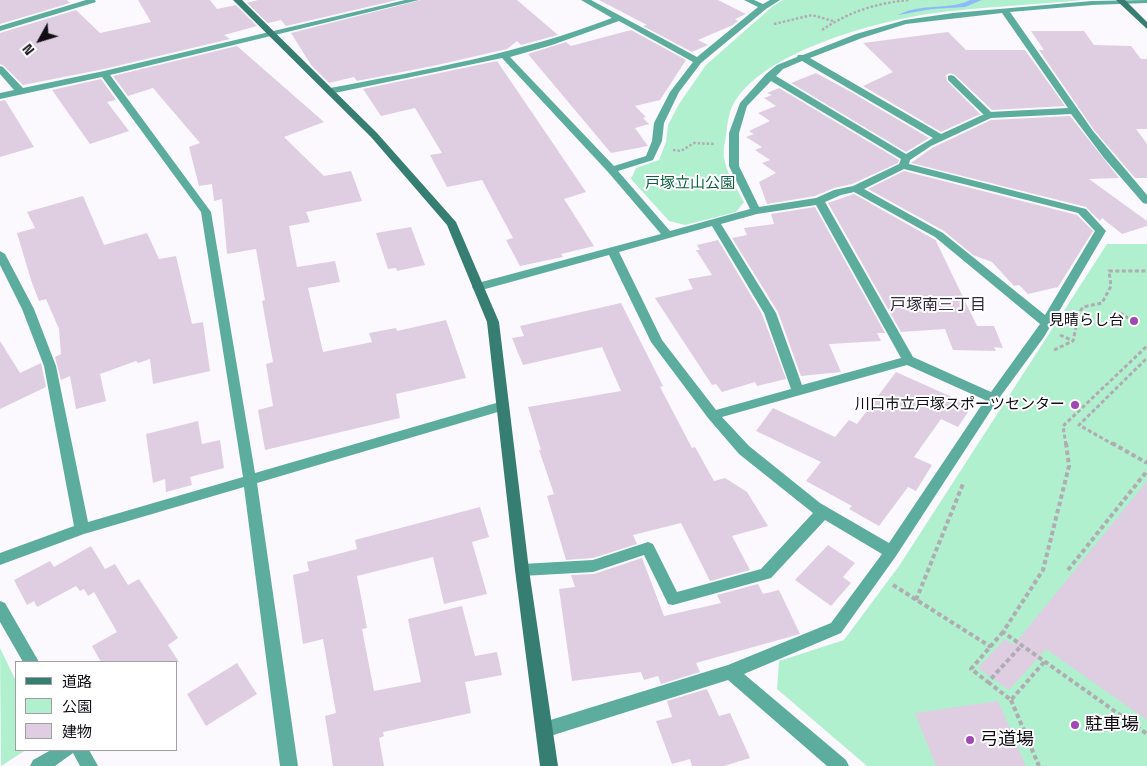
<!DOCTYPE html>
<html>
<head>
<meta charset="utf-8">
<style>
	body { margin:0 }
	#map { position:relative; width:1147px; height:766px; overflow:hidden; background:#fbf9fe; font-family:"Space Grotesk","Noto Sans JP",sans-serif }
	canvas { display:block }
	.legend { position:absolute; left:15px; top:661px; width:162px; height:90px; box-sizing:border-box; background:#fff; border:1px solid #a09fa2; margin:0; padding:6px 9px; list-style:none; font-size:15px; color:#110e16 }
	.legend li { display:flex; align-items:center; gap:10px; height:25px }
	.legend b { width:25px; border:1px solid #a09fa2 }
	.north { position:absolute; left:15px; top:15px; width:50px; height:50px; -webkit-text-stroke:4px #fff; paint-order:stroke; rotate:231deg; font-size:14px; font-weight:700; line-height:20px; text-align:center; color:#110e16 }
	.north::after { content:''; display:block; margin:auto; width:18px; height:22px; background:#110e16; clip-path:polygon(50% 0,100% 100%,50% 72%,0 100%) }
</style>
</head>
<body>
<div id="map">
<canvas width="1147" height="766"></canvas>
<ul class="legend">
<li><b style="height:6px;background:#367e71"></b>道路</li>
<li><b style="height:14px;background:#b1f0ce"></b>公園</li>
<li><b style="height:14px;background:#dfcde2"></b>建物</li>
</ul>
<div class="north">N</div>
</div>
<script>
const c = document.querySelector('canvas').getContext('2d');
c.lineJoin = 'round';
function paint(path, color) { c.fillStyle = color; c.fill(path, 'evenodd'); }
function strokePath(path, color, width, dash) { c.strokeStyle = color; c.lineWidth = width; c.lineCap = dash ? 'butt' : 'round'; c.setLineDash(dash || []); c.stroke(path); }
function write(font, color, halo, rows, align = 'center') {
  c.font = font + ' "Space Grotesk","Noto Sans JP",sans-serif'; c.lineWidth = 4; c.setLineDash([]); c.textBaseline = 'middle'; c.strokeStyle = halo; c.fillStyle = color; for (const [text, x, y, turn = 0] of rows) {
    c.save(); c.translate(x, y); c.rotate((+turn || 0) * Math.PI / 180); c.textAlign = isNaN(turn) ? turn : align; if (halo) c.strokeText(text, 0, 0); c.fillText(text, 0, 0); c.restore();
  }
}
paint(new Path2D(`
	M783,0H1083C1032,5 979,7 928,14C874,22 750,55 730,112C728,119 727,127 726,135C725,142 723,150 724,157C726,173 737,189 744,202L736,212L685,225L669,221L631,179L636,168L659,160L666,142L668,125L679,104L706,65L773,6Z
	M1107,244H1147V766H867L777,689L779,661L844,640L899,566Z
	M0,648L16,681V750H26L1,766Z`), '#b1f0ce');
paint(new Path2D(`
	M970,0H982L965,7L932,9L898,15C920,3 952,10 970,0Z`), '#8ebbf7');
paint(new Path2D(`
	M0,0H67L70,3L0,24Z
	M138,0H210L217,9L236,5L257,26L224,35L230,39L104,69L23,85L4,66L0,64V33L76,10L100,33L151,22Z
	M258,0H397L286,26L281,20L268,23L247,3Z
	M421,0H517L558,35L521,45L517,41L507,49L437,65L357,81L354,77L329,83L311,65L291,33Z
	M599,0H718L746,14L735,19L738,21L733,25L698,40L708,45L692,52L643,26L647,25Z
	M631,30L686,60L660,100L635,106L646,117L643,118L649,124L635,128L648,146L611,153L528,54L566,42L571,46Z
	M1031,31H1084L1094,45L1131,46L1141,59H1147V129H1136L1147,144V178H1135L1094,130L1039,50H1044Z
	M948,32L966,50H1025L1065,106L992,110L955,75L950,73L946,75L947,81L980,114L941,132L863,86L893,72L863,43Z
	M237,46L324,122L284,137L324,176L351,171L362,201L306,212L310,222L289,226L297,267L335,261L340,282L308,288L323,352L372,342L369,333L396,328L397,331L446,320L466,378L396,394L400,418L265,450L258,410L273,406L266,364L273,362L262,301L265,300L256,249L227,254L222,199L214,201L212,184L199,186L189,147L200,143L153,88L128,96L113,76Z
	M497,61L586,192L564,199L594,246L561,254L563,257L520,266L506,240L513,238L482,180L447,187L430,155L442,153L415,108L381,116L363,89Z
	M816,73L851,92L929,138L906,152L791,83Z
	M101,79L116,100L107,102L129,131L90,144L52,90Z
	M779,88L899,160L898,163L852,184L834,188L815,196L767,204L759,182L776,173L762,163L770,160L755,150L762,147L746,137L754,134L749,131L770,121L758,113L776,106L764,98L772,95L767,93Z
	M5,100L34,147L0,157V101Z
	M1070,116L1119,178L1089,179L1147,221V226L1122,234L1102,218L1100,221L1086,207L911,163L932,148L991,120Z
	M904,171L1077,215L1093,231L1058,287L1028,294L1019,285L1014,286L992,262L973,255L944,231L868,189Z
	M854,194L937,241H936L977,326H994L1003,348L994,347L996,351L953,350L945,329L901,332L828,203Z
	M83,196L104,245L147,233L159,259L176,256L192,324L203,322L210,371L153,384L150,359L138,363L136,361L100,374L106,401L76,409L70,376L61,380L55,357L61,354L59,329L46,299L39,301L31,280L17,233L35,228L27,212Z
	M815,207L885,333H877L881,341L829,344L841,372L801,376L778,312L732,238L747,235L744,228L774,224L771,214Z
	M411,227L425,265L397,271L396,268L388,269L376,233Z
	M718,240L762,314L786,379L757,386L755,382L722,392L716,384L712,385L655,298L693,289L688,279L712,275L696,250H700L697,245Z
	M621,303L663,386L660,387L692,448L695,447L714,481L725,478L747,492L768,526L732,536L750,570L710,581L681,523L633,535L637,544L593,558L566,560L547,496L554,494L539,450H541L528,407L621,391L602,347L523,365L512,338L524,336L520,326Z
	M0,341L20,373L41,363L46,387L0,409Z
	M896,372L972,406L958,427L941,419L914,457L932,465L916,491L908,487L879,526L849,509L852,506L806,481L821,462L756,431L773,408L835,437L849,420L857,424Z
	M198,421L202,444L220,440L224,468L190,477L192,485L166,492L165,479L153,483L146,434Z
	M1147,481V720L1046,649L1009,690L978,668L1005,639L1014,645Z
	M480,507L489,537L472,542L487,594L444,604L433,557L357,576L367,628L362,629L374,691L421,682L408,619L462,606L475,656L497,652L502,675L465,682L471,713L383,732L384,736L379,738L384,766H333L325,716L336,713L323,639L303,644L293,575L309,571L307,562L357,549L355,540Z
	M828,545L855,563L843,577L851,583L831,606L795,580Z
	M91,546L105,569L115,564L128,585L139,579L178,638L168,645L179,662H101L92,646L117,632L94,592L88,596L84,589L80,591L76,586L37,607L34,601L27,605L14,580L50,561L54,567Z
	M642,558L664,616L721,603L717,595L758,584L763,594L779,590L800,634L696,663L700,672L661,684L658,676L644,680L641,672L572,681L559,589L575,587L571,575L594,574Z
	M237,663L257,694L206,726L187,694Z
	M707,689L719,716L730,713L750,758L724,766H692L690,759L672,764L656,721L672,717L667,701Z
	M998,701L1026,766H936L915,713Z`), '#dfcde2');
strokePath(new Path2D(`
	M774,24L812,15L833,21
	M822,30C848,12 877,3 909,0
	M673,150L681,151L694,143L715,144`), '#afacb2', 2.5, [2.5, 2]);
strokePath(new Path2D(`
	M1120,313L1128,318
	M1060,335L1073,341
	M1054,350L1073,341L1079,313L1083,307L1102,303L1111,286L1109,271H1147
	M1066,445L1063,426L1147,346
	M1114,445L1079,425L1147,358`), '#afacb2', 3, [4, 2.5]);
strokePath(new Path2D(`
	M1066,443L1069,466L1043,570L1003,632L1147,734
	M1112,443L1147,463
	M1068,570L1147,471
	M893,585L991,647
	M916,600L963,484
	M1003,632L971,669L988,682L1022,645
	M988,682L1011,700L1045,661
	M1011,700L1039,766`), '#afacb2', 4, [4.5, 3]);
paint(new Path2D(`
	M951,75L954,76L992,113V117H986L948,80V76Z`), '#5dad9e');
paint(new Path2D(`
	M86,0H95L96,2L0,31V26Z
	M405,0H419L110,75L211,212L255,473L503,401L508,403L509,406L508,409L257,483L298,766H280L244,487L84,534L0,565V553L74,526L44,366L22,309L0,265V251L5,254L34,309L56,366L88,522L243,477L201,212L102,77L0,99V93L14,90L0,74V66L3,67L23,88L104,71Z
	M581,0H591L697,57L758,7L744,0H754L763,4L770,0H780L766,9L701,63L679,92L664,123L662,141L653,160L618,171L670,231L750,209L729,166V133L740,103L766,74L777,65L797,57L798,55H803L856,34L905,20L953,13L1092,1L1147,0V3L1092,5L1010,12L1093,131L1147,195V204L1143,203L1104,158L1071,114L991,118L931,146L910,160L909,164L1086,209L1106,231L1044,337L997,401L896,556L841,633L744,674L846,760L849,766H827L728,680L544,738L538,736L536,730L538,724L544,722L728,665L831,623L882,554L825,520L771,578L673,605L668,604L644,555L593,572L522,576L517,574L515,570L517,566L522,564L593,560L648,542L653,544L677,592L761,569L813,513L739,454L708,418L651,342L609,255L478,291L474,290L472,287L474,284L661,234L608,172L502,58L330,94L325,91L330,88C426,70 521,53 612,18ZM1002,13L1068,108L989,112L941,134L810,58L862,38L906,24ZM619,21L693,62L670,92L654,123L652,141L646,156L614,166L510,57L552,45ZM802,61L933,138L906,154L776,76L783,69ZM771,81L901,159L899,164L853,186L834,190L816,198L759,207L739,166V133L747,106ZM904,169L1078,213L1095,231L1045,315L943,233L864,189ZM854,192L935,237L1040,324L991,392L913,357L825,202L841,195ZM816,205L901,358L802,385L776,313L721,224L757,214ZM712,226L764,313L791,389L716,410L662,340L619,252ZM907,365L985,400L889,543L820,503L749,446L722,417Z
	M0,601L5,603L39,662H23L0,622Z
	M51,750H89L98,766H80L73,753L55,766H30L33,760Z`), '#5dad9e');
paint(new Path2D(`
	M233,0H242L377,133L456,222L499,322L529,570L558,766H540L515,570L487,322L447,225L371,137Z
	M1116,0H1125L1147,22V29Z`), '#367e71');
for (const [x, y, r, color] of [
	[1134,321,5,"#9f49b7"],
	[1075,405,5,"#9f49b7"],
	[1075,725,5,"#9f49b7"],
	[970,740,5,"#9f49b7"]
]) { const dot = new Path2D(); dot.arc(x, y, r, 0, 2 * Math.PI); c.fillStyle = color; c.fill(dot); strokePath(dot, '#fff', 2); }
write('15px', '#0d6141', '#fff', [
	["戸塚立山公園",690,184]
]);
write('15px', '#110e16', '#fff', [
	["見晴らし台",1124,321],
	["川口市立戸塚スポーツセンター",1065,405]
], 'right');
write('16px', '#30293b', '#fff', [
	["戸塚南三丁目",938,306]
]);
write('18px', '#110e16', '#fff', [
	["駐車場",1085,725],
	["弓道場",980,740]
], 'left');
</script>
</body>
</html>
